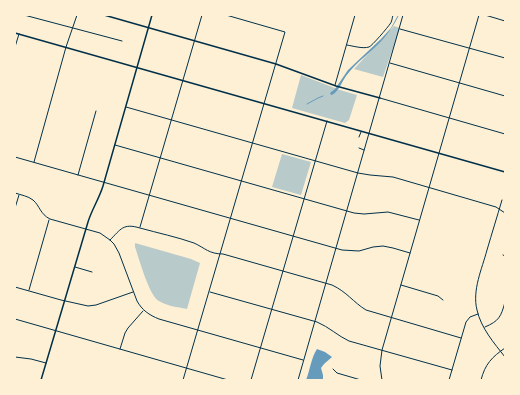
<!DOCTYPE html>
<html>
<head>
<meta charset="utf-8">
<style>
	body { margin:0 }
	#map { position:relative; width:520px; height:395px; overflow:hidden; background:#fdf0d5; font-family:Inter,sans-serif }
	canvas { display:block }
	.frame { position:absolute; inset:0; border:16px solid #fdf0d5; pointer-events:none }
</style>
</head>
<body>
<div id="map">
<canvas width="520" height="395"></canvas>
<div class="frame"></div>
</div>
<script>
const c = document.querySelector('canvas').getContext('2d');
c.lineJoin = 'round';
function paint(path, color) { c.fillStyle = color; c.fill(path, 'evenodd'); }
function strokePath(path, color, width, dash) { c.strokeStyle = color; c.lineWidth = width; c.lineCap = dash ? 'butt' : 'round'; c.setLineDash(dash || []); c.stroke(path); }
paint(new Path2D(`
	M394,26L400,28L383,77L354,69Z
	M301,75L340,90L357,95L349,120L345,123L292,108Z
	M282,154L311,162L301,195L272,187Z
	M135,243L191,259L200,263L187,309C177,307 167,306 159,301C149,296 139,258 135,247Z`), '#b9caca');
paint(new Path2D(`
	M398,15H399C395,23 390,31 384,38C372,52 357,61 346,76C342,82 337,94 331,95L330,93L335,89L348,70L381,39L391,28Z
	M317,349L325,352L332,357L324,364L321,368L323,375V380H306C310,370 311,358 317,349Z`), '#669bbc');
strokePath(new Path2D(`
	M307,104L318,98L323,96`), '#669bbc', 1);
strokePath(new Path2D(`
	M347,45C353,46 363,49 369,47C372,46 388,27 390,24C392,22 392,18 393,15`), '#003049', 1);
strokePath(new Path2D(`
	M24,15L122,41
	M485,15L505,21
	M400,29L505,58
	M15,47L19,34
	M390,63L505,96
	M335,85L355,15
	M380,98L505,134
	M126,107L358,173L370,175L393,177L496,207L505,213
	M359,137L361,132
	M115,145L354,213L364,214L388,212L419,220
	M359,148L364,150
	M15,157L342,250L359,251L373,247L383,246L393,248L410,253
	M34,162L66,47L77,15
	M78,175L96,111
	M15,193C21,195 28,196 33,200C40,206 40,214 50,219L100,233L110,240L114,244L119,253L137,301C142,310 149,315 159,319L303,360
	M502,200C497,217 492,233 487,250C482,269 472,290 477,310C481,328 494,343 505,357
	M15,208L19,195
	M140,227L202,15
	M110,240C121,229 123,223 140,228C158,233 177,237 194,243C205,248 209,254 223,254L332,285C347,292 353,302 366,310L461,338
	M503,255L505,256
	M75,267L92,272
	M401,285L438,296L443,300
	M15,287L61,300L88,306L96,305L133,292
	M29,290L49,220
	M210,292L317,322C329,327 338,336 349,341L452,370
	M15,319L228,380
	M485,327C499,321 501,317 505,302
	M120,349L125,333L128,328L143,311
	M15,357L31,359L46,363
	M333,369L337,373L361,380
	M183,380L285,32L226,15
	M251,380L327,121
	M298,380L403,15
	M382,380L380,366L382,350L479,15
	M449,380L466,322L470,317L478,314
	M481,380C485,364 492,357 505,348`), '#003049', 1);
strokePath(new Path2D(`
	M104,15L276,64L336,86L380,98
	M41,380L88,222C92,209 99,199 103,186L152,15`), '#003049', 1.5);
strokePath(new Path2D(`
	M15,33L505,172`), '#003049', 1.5);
</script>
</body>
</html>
